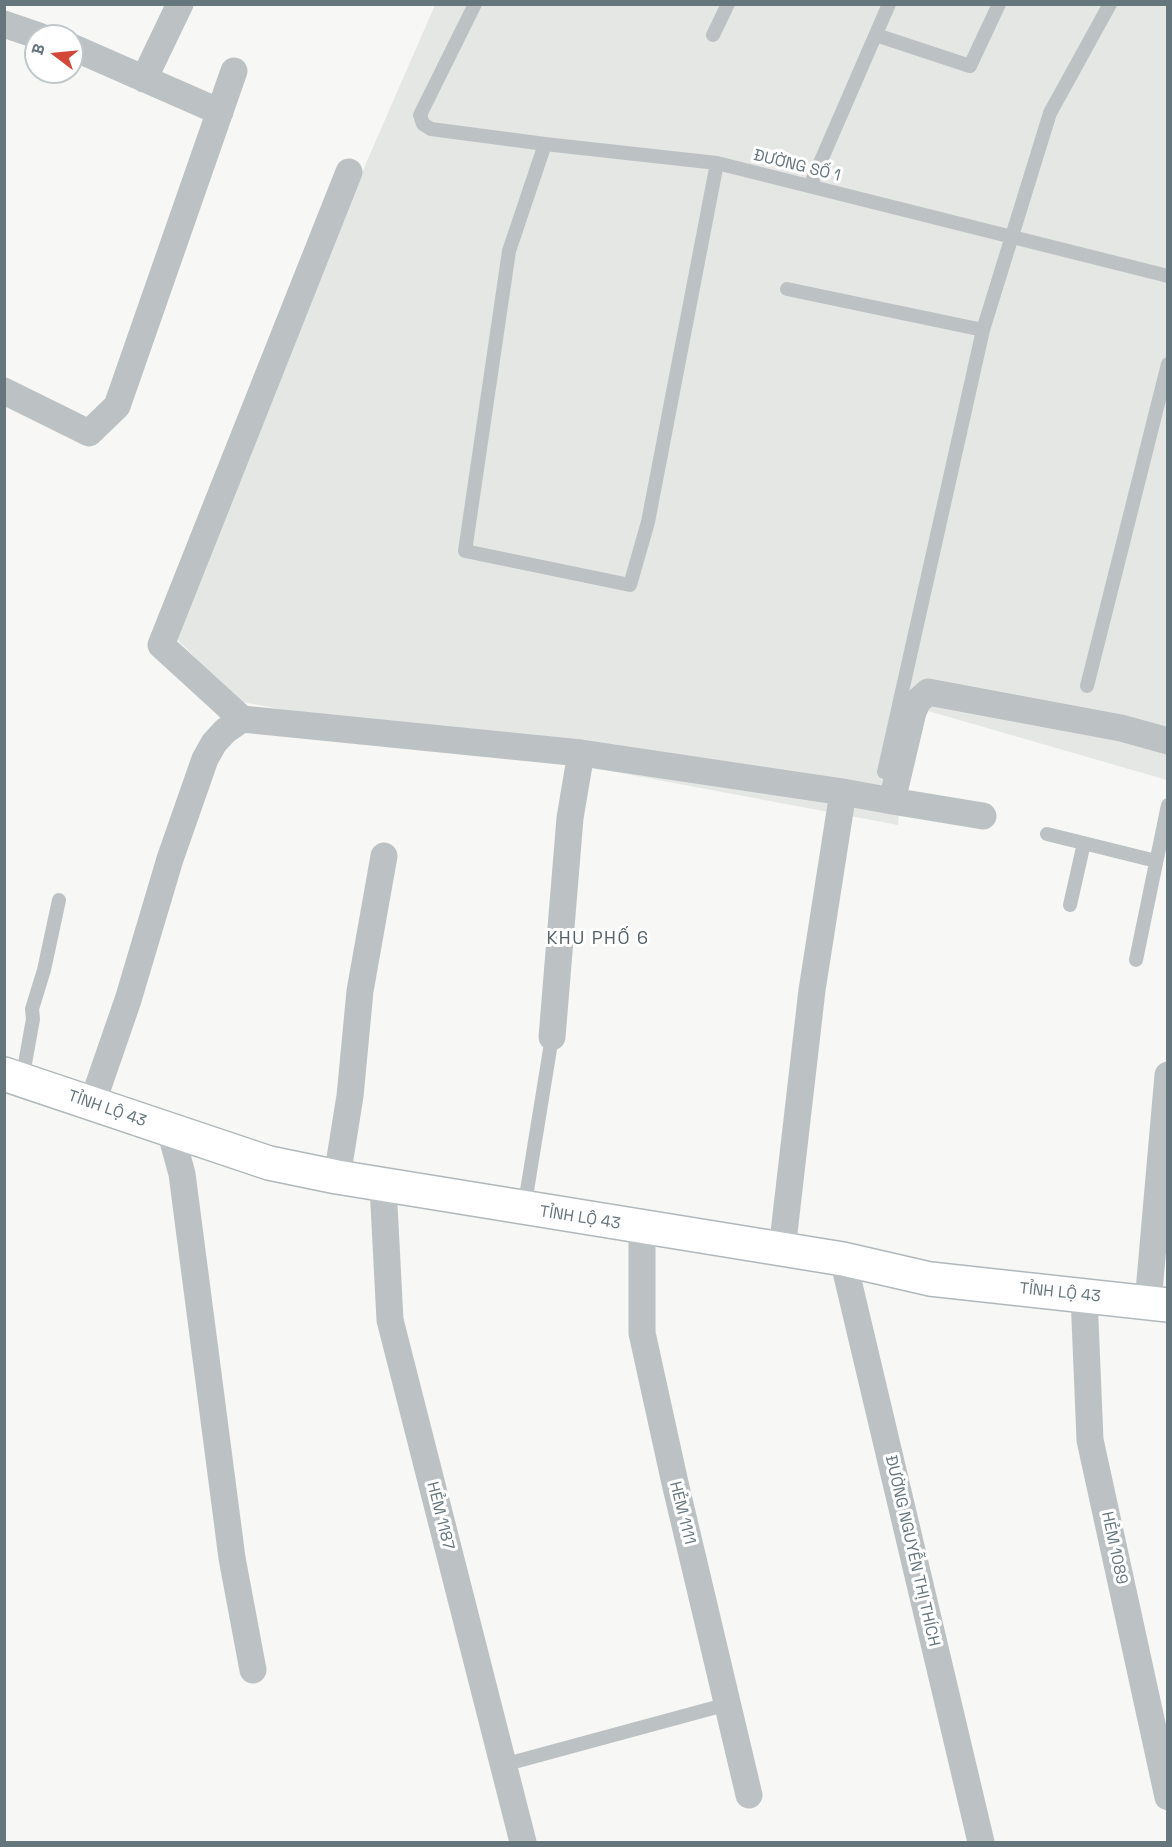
<!DOCTYPE html>
<html>
<head>
<meta charset="utf-8">
<style>
	body { margin:0 }
	#map { position:relative; width:1172px; height:1847px; overflow:hidden; background:#f7f7f5; font-family:"Space Grotesk",sans-serif }
	canvas { display:block }
	.frame { position:absolute; inset:0; border:6px solid #65767d; pointer-events:none }
	.north { position:absolute; left:24px; top:24px; width:60px; height:60px; box-sizing:border-box; background:#fff; border:2px solid #c1c8cb; border-radius:50%; rotate:286deg; font-size:16px; font-weight:700; line-height:24px; text-align:center; color:#65767d }
	.north::after { content:''; display:block; margin:auto; width:21px; height:27px; background:#d34839; clip-path:polygon(50% 0,100% 100%,50% 72%,0 100%) }
</style>
</head>
<body>
<div id="map">
<canvas width="1172" height="1847"></canvas>
<div class="frame"></div>
<div class="north">B</div>
</div>
<script>
const c = document.querySelector('canvas').getContext('2d');
c.lineJoin = 'round';
function paint(path, color) { c.fillStyle = color; c.fill(path, 'evenodd'); }
function strokePath(path, color, width, dash) { c.strokeStyle = color; c.lineWidth = width; c.lineCap = dash ? 'butt' : 'round'; c.setLineDash(dash || []); c.stroke(path); }
function write(font, color, halo, rows, align = 'center') {
  c.font = font + ' "Space Grotesk",sans-serif'; c.lineWidth = 6; c.setLineDash([]); c.textBaseline = 'middle'; c.strokeStyle = halo; c.fillStyle = color; for (const [text, x, y, turn = 0] of rows) {
    c.save(); c.translate(x, y); c.rotate((+turn || 0) * Math.PI / 180); c.textAlign = isNaN(turn) ? turn : align; if (halo) c.strokeText(text, 0, 0); c.fillText(text, 0, 0); c.restore();
  }
}
paint(new Path2D(`
	M435,5H1167V780L904,704L898,825L237,701L174,636L367,161Z`), '#e5e7e5');
const secondary = new Path2D(`
	M4,1074L269,1163L337,1177L843,1259L930,1279L1168,1305`);
strokePath(secondary, '#b1b8bb', 36);
strokePath(new Path2D(`
	M475,4L420,115L423,124L431,129L545,144L717,163L1168,276
	M713,35L728,4
	M876,35L970,66L999,4
	M545,144L509,251L465,551L630,585L648,522L717,163
	M810,186L889,4
	M787,289L983,330
	M1087,686L1168,364
	M884,772L983,330L1050,113L1110,4
	M1047,834L1156,861
	M1070,905L1084,843
	M1136,960L1168,805
	M22,1080L33,1019L32,1009L44,970L59,900
	M524,1209L552,1037
	M503,1765L728,1704`), '#bcc2c4', 14);
strokePath(new Path2D(`
	M4,24L39,36
	M72,47L220,112
	M144,79L180,4
	M349,172L161,645L242,719L581,753L843,792L892,801L913,712L918,701L928,692L1121,728L1168,741
	M4,391L89,433L117,406L234,71
	M892,801L983,816
	M552,1037L570,818L581,753
	M92,1104L128,1000L170,859L205,759L214,743L225,731L242,719
	M170,1130L182,1174L232,1558L253,1670
	M337,1177L350,1096L360,991L384,856
	M383,1186L390,1320L523,1842
	M642,1227V1333L675,1483L749,1795
	M782,1250L812,990L843,792
	M843,1259L981,1842
	M1084,1296L1090,1440L1168,1797
	M1148,1303L1168,1075`), '#bcc2c4', 27);
strokePath(secondary, '#fff', 33);
write('16px', '#65767d', '#fff', [
	["ĐƯỜNG SỐ 1",797,166,14],
	["TỈNH LỘ 43",107,1109,19],
	["TỈNH LỘ 43",580,1218,9],
	["TỈNH LỘ 43",1060,1293,6],
	["HẺM 1111",682,1513,76],
	["HẺM 1187",440,1516,76],
	["HẺM 1089",1114,1548,78],
	["ĐƯỜNG NGUYỄN THỊ THÍCH",912,1551,77]
]);
c.letterSpacing = '1.5px';
write('18px', '#566369', '#fff', [
	["KHU PHỐ 6",598,939]
]);
c.letterSpacing = '0px';
</script>
</body>
</html>
